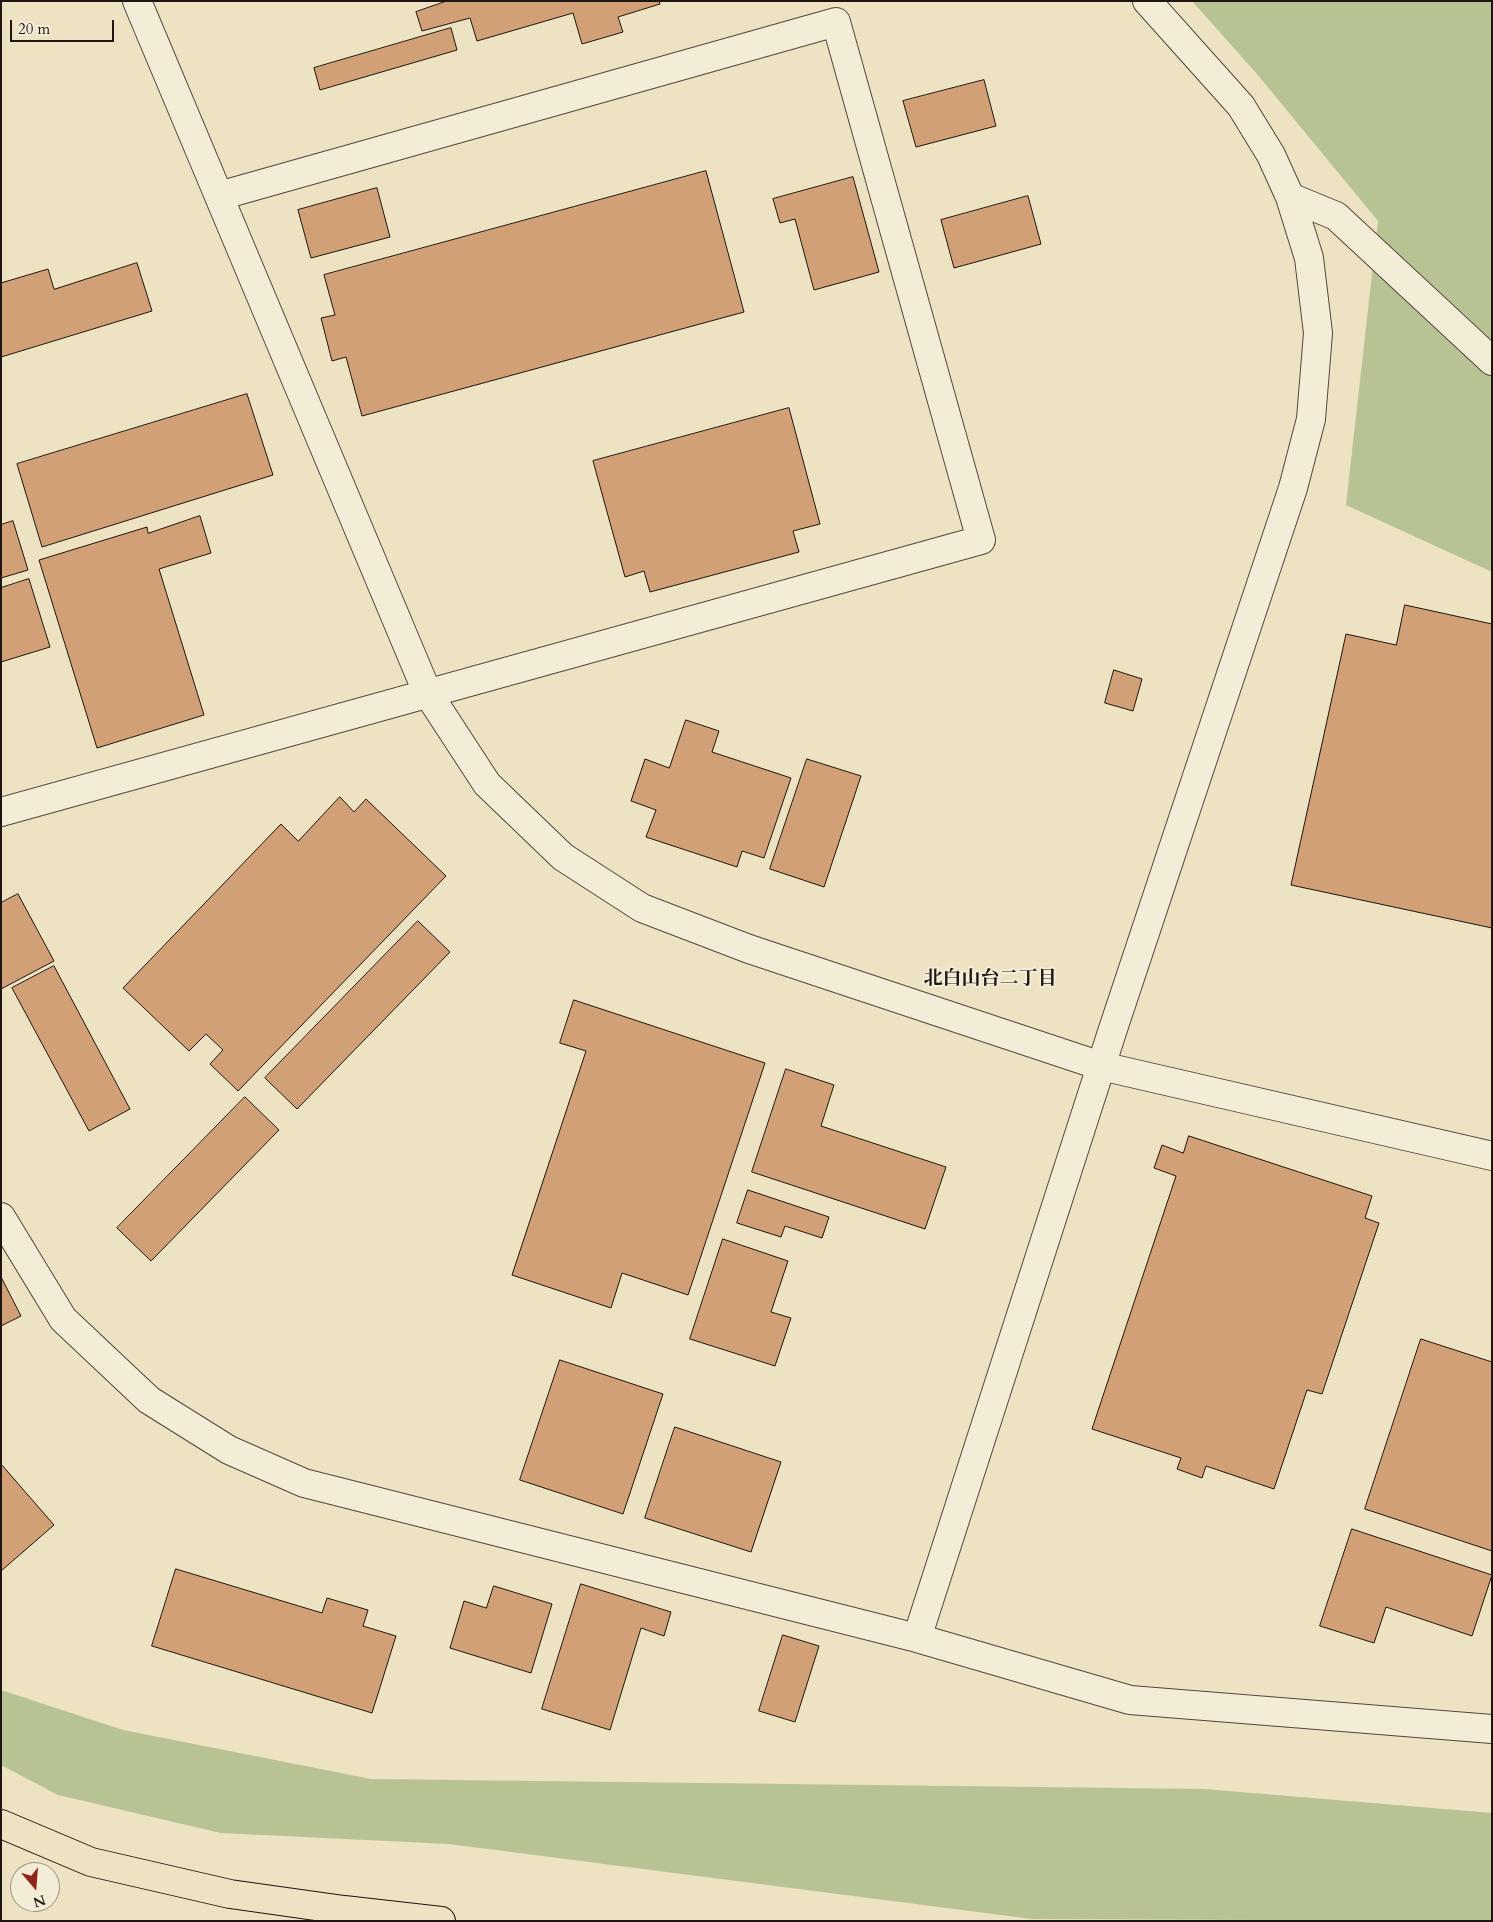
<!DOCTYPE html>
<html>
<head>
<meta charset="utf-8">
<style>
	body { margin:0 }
	#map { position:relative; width:1493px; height:1922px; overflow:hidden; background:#ede2c1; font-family:Cardo,serif }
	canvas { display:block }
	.frame { position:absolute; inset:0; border:2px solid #1f1510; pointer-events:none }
	.north { position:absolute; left:10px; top:1862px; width:50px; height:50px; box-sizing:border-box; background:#f3ecd7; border:1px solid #9e9687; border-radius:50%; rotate:162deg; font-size:14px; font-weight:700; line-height:20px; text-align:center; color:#1f1510 }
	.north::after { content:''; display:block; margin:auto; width:18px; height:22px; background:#8f2418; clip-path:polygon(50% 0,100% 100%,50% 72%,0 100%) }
	.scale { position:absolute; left:10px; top:20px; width:104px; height:22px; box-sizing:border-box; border:2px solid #1f1510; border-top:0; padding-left:6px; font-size:15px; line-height:18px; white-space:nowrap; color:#1f1510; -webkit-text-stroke:4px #f3ecd7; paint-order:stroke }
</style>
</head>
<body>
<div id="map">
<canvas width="1493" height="1922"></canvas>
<div class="frame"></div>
<div class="north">N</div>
<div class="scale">20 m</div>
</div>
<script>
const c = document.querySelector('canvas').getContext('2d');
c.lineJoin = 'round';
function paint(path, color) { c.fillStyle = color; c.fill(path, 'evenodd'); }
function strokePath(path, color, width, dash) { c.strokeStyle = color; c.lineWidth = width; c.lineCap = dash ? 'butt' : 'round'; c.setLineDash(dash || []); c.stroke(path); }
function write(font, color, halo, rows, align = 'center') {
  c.font = font + ' Cardo,"Noto Serif JP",serif'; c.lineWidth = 4; c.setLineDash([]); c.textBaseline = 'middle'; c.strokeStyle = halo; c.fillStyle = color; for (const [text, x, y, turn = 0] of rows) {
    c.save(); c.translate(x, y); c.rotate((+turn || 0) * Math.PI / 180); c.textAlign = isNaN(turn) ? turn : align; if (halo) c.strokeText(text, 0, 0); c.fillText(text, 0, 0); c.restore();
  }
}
paint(new Path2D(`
	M1192,1H1492V572L1346,505L1378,221L1257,74Z
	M1,1690L123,1730L371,1779L1204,1789L1492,1813V1921L1032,1919L449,1844L221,1833L58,1795L1,1765Z`), '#b8c393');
const building = new Path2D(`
	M447,1H659L660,4L618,17L623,32L582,44L573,13L477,41L470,18L422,31L416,12Z
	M451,28L457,50L320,90L314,68Z
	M984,80L996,126L916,147L903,101Z
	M706,171L744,312L362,416L346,357L332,361L321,318L335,315L324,275Z
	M853,177L879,272L814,290L795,219L780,223L773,199Z
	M377,188L390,237L311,258L298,210Z
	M1028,196L1041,244L954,268L941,220Z
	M137,263L152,311L1,357V283L48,269L54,289Z
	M247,394L273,475L42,547L17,464Z
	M789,408L820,524L793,531L799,552L650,592L644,571L625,577L593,461Z
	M200,516L211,553L159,569L204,715L97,748L39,560L147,527L148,533Z
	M13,521L28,570L1,578V525Z
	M29,579L50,647L1,662V588Z
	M1405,605L1492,624V928L1291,885L1346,634L1396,645Z
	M1114,670L1142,679L1133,711L1105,703Z
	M686,720L719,731L712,752L791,778L764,858L742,851L737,867L646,837L656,810L631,801L645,759L669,768Z
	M807,759L861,776L824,887L770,869Z
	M340,797L354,812L366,799L446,876L238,1091L210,1064L223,1050L206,1034L189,1051L123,988L281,824L298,841Z
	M18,894L54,961L1,989V903Z
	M418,921L450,952L297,1109L265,1078Z
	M54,966L130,1109L89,1131L12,988Z
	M574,1000L765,1063L688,1295L622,1273L611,1308L512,1275L586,1051L560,1043Z
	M786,1069L834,1085L821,1126L946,1167L925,1229L752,1172Z
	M245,1097L279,1130L151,1261L117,1228Z
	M1189,1136L1372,1196L1365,1218L1379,1223L1322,1394L1307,1390L1274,1489L1206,1466L1202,1478L1177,1469L1181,1458L1092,1429L1176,1176L1154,1168L1162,1145L1183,1153Z
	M748,1190L829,1217L822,1238L785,1226L781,1237L737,1223Z
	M723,1239L788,1261L771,1312L791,1318L775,1366L690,1339Z
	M1,1277L21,1316L1,1326Z
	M1421,1339L1492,1362V1551L1365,1509Z
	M560,1360L663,1394L623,1514L520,1480Z
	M675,1427L781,1462L751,1552L645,1518Z
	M1,1464L54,1525L1,1571Z
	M1352,1529L1492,1575L1472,1636L1386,1607L1374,1643L1320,1626Z
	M176,1569L322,1613L327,1598L368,1610L363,1626L396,1636L372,1713L152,1646Z
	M581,1584L671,1612L664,1636L641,1628L610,1730L542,1709Z
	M494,1586L552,1604L531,1673L450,1648L464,1601L486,1608Z
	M783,1635L819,1646L795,1722L759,1711Z`);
paint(building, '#d1a077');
strokePath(building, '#1f1510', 1);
const minor = new Path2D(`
	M137,1L427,692L487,784L563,857L642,908L749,949L1101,1066L1492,1156
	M1290,197L1336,216L1492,361
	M1,812L981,540L836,22L219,196
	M1,1217L63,1319L149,1400L229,1450L304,1483L917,1638L1130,1700L1492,1729
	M917,1638L1112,1032L1293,488L1311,419L1318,333L1309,258L1290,197L1271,155L1241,106L1147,1`);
const highway = new Path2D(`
	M1,1824L91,1862L230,1894L344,1910L441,1921`);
strokePath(minor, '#52483c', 30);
strokePath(highway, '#1f1510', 30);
strokePath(minor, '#f3ecd7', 28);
strokePath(highway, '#ede2c1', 28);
write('bold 19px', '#1f1510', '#f3ecd7', [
	["北白山台二丁目",990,980]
]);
</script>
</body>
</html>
